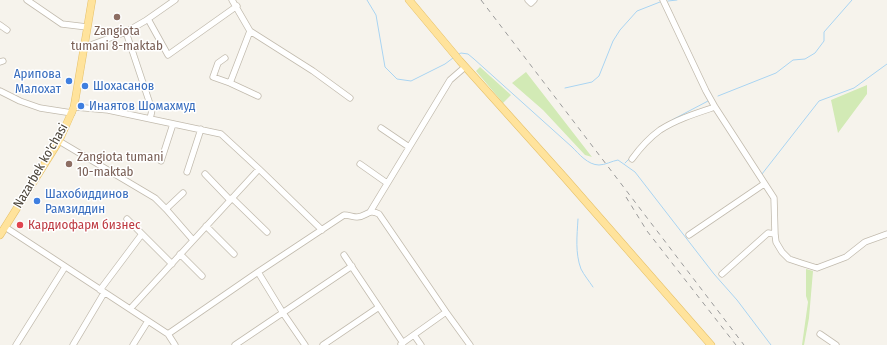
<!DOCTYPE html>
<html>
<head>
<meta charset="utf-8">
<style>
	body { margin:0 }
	canvas { display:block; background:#f6f3ec }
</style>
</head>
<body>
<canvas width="887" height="345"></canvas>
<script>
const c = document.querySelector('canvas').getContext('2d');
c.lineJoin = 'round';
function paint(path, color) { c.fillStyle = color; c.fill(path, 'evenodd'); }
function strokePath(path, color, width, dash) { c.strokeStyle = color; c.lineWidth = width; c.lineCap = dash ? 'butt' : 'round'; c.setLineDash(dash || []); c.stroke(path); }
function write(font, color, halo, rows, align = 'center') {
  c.font = font + ' "Fira Sans Condensed",sans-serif'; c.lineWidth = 3; c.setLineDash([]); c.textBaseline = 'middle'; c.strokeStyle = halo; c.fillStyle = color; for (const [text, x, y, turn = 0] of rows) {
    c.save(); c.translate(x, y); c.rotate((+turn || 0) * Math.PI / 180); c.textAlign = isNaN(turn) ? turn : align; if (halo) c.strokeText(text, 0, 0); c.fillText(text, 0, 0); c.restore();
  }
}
paint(new Path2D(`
	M480,67L511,95L503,103L476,71Z
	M526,72L592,157L585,155L543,110L512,83Z
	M867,85V94L838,133L831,100Z
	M806,269L813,271L809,318L804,345H802L808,302L806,296Z`), '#d2eab5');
strokePath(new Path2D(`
	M367,0L376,15L385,67L397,79L411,81L445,64L453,58
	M668,1L677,0
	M459,54L461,53L468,54L474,59L572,147C579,154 588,165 599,165C605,165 612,161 618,160L635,172L714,274L737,300L771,345
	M565,88L592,82L599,76L613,41L620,30L637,11L660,2
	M718,96L776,73L793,60L805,59L815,53L824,41V32L852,0
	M672,120L708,101
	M625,163L630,158
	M762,174L819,101L854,88L887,64
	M578,219C577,236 575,253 581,269C584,275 589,281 593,287`), '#a9d4f2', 1);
const minor = new Path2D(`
	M27,0L62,24L87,27
	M232,0L250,31L313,71L350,98
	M528,0L531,3L534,0
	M663,0L706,91L715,107L774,198L775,234L776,242L782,252L789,259L801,263L817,268L846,257L865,242L887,234
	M148,19L168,55L237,6
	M0,25L7,30
	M126,32L152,110L150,119
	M83,46H88L126,32L145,21L175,0
	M225,58L218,63L213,77L230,83L258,96
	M0,62L3,61
	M230,83L250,31
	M0,91L20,101L40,108L72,113
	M74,107L108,110L221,134L259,169L322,230
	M381,128L409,147
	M59,141L155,198L166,209L193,240
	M632,159C640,148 649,138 660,130C677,119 697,113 715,107
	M161,161L173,124
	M360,164L387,183
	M187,172L201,129
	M205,174L230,200
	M232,198L267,232
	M166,209L183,193
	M370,212L450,80L465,67
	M127,219L172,264
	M206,226L234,254
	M5,227L168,334L175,345
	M689,235L764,184
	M180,254L202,276
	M344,255L403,343
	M258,272L283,313L305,345
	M722,274L768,233L775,234
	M100,290L142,234
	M130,309L259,169
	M168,334L258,272L344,215C349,215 353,217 357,217C367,217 368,208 379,214L446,312L470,345
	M820,334L836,345
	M414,335L421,345
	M401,344L446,312
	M16,345L65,267
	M73,345L104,293
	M133,345L148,321
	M235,345L352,266
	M323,345L379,307`);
const major = new Path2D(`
	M409,0L460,61L565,178L711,345
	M0,235L59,141L74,107L92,0`);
strokePath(minor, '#c2bbae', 7);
strokePath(major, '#e6c16a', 8);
strokePath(minor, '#fff', 5.5);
strokePath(major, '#ffe39c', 7);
strokePath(new Path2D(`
	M481,0L744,345
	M626,197L647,231L736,345`), '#9a9a9a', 1, [5, 5]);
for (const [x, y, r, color] of [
	[117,17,4,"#8d6e63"],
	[69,81,4,"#3f7fe0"],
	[85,86,4,"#3f7fe0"],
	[81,106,4,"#3f7fe0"],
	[69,164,4,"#8d6e63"],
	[37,201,4,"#3f7fe0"],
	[20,225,4,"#e0444e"]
]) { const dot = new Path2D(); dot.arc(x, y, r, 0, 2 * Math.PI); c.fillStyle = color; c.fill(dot); strokePath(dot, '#fff', 1.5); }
write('13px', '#785e54', '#fff', [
	["Zangiota",117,31],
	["tumani 8-maktab",117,46],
	["Zangiota tumani",77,157,"left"],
	["10-maktab",77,172,"left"]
]);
write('13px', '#366cbe', '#fff', [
	["Арипова",61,74,"right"],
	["Малохат",61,89,"right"],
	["Шохасанов",93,86],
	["Инаятов Шомахмуд",89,106],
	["Шахобиддинов",45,194],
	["Рамзиддин",45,209]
], 'left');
write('13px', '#4b4439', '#fff', [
	["Nazarbek ko'chasi",41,166,-60]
]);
write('13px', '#be3a42', '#fff', [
	["Кардиофарм бизнес",28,225]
], 'left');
</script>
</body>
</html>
